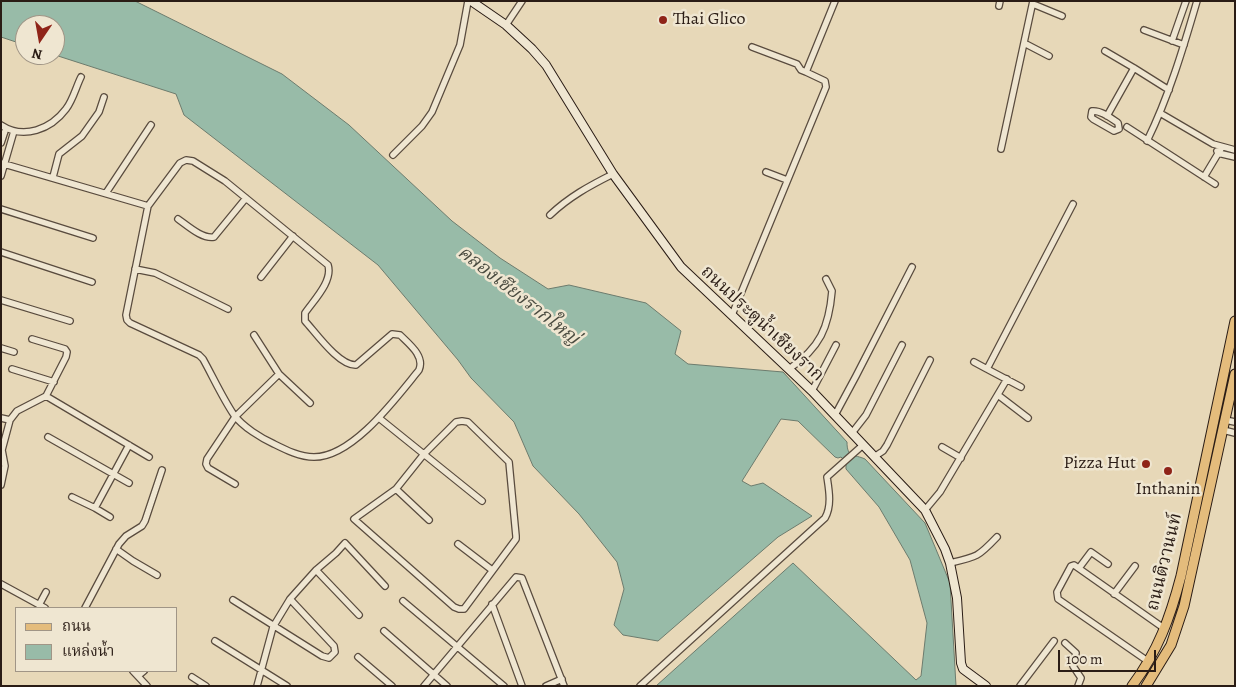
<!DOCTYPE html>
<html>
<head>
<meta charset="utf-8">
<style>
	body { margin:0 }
	#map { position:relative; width:1236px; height:687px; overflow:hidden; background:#e7d8b8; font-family:Alegreya,"Noto Serif Thai",serif }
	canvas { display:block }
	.frame { position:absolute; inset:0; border:2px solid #2a1c15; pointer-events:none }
	.legend { position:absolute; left:15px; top:607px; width:162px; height:65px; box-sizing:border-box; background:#efe6d1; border:1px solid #a09586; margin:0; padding:6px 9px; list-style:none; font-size:15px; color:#2a1c15 }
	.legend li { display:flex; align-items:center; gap:10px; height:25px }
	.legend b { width:25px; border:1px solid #a09586 }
	.north { position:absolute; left:15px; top:15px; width:50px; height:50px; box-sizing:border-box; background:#efe6d1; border:1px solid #a09586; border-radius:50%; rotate:192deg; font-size:14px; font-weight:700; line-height:20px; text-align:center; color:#2a1c15 }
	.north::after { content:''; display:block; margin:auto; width:18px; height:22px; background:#8f2418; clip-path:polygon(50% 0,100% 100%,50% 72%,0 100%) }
	.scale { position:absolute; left:1058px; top:650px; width:98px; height:22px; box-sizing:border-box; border:2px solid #2a1c15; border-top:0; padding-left:6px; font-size:15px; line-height:18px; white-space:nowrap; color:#2a1c15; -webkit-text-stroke:4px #efe6d1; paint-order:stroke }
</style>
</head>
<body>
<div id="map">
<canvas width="1236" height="687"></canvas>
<div class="frame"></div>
<ul class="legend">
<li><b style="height:6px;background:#e4bc7c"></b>ถนน</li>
<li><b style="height:14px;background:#98bba8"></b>แหล่งน้ำ</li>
</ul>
<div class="north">N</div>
<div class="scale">100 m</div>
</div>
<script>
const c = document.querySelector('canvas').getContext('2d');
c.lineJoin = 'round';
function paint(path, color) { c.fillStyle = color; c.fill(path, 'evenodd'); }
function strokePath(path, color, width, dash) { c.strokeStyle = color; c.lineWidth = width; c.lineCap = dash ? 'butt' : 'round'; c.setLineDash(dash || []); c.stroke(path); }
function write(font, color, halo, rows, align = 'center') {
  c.font = font + ' Alegreya,"Noto Serif Thai",serif'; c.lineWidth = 5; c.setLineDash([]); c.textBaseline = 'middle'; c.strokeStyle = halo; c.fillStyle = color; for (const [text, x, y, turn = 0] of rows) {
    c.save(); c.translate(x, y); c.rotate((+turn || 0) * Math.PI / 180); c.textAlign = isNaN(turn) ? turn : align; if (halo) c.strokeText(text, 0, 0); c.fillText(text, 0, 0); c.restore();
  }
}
const water = new Path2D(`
	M1,1H135L282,74L349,125L452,221L500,258L548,289L569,285L646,303L681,331L675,354L688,364L783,372L847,442C847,458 854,454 865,459L925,523L950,583L956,686H656L793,563L916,680L921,676L927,623L910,560L879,507L846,469V462L841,457L838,458L835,457L798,421L781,419L742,481L751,486L763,483L812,516L778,537L658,641L623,635L614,625L624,589L617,562L579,514L533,466L514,422L471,378L458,360L378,265L184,115L176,94L55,55V25H25V45L1,37Z`);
paint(water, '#98bba8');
strokePath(water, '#6c7b6d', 1);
const street = new Path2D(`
	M1033,4L1062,16
	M999,6L1000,1
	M506,25L522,1
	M1144,30L1184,45
	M1172,41L1186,1
	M1024,43L1049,56
	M752,47L797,64L801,70L806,72
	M1105,51L1134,68
	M1092,111C1101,110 1111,118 1118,123L1119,129L1114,131L1093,119L1091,117Z
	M1160,113L1213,144L1235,150
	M1107,116L1134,68L1169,90
	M1,125C24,140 51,129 66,109C73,100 76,87 81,77
	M1127,127L1215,184
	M1147,141C1169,96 1183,49 1197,1
	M1,143L6,128
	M1001,149L1033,1
	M1217,151L1218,153L1235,157
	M393,155L422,126L432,112L460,45L468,1
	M186,160L193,161L225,181L328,265C333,281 314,300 305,313V321C316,333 339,366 356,365L392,334L400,335C409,344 425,356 419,370C396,398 353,457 314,457C300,457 286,450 274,444C261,438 243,427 234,415C222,397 213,377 203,359L199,355L130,323L127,320L126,315L148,206L180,163Z
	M1,163L148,206
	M766,172L787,180
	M1,176L14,131
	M53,177L59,154L82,136L99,112L104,97
	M1204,177L1222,147
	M106,193L151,125
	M1,209L93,238
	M550,215C569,197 589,186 613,174
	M178,219C188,226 202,239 214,237L246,198
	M1,252L92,282
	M135,269L155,273L228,309
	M261,277L293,236
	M1,300L70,321
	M732,315L826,87L825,81L806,72L835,1
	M254,335L279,374L310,403
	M1,348L14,352
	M974,362L987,369
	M12,369L54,382
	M789,369C820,348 829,327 832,291L826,279
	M1021,387L987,369L1073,204
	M812,391L836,345
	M998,395L1028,418
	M46,396L149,457
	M835,415L856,376L912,267
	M1,418L10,420
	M379,418L482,501
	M1225,420L1235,422
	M462,421L468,422L509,462L516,536V539L464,609H459L454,607L354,519L396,489L424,454L456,422Z
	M1223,430L1235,433
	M852,433L866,415L902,345
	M48,437L129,483
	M942,447L961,458
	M874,457L883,451L887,445L930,360
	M235,484L208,468L206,464L207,459L235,417L279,374
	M1,485L5,466L2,450L10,420L17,411L46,396L66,357L67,352L65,349L32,339
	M396,489L429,520
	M72,497L95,508L110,517
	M95,508L129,445
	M925,510L940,492L1007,379
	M458,544L492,570
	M116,549L133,561L157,575
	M950,563C977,557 978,557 997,537
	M1079,568L1091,552L1108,564
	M316,570L359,615
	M1,584L45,608
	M1114,594L1135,566
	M233,600L322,656L329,658L335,652L334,646L290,599
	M403,601L504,686
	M492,604L522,686
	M39,605L46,592
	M85,608L119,544L126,536L142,526L145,521L162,470
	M384,631L447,686
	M215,641L287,686
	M1065,643L1076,653L1073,666L1081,678L1078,686
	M358,657L392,686
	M1149,662L1058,599L1057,592L1071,566L1074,565L1165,629
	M133,671L147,686
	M138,676L144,671
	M192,677L206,686
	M257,686L273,627L290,599L316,570L336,553L345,543L385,586
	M424,686L516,577L522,578L564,686
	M546,686L562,679
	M640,686L825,518C832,506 829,490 827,477L863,445
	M1020,686L1054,641`);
const secondary = new Path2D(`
	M471,1L506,25L532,49L546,65L613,174L681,267L812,391L925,510L945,549L950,563L957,598L961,663L963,669L986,686`);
const primary = new Path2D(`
	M1132,686C1158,651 1170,618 1181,576L1235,321
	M1146,686L1171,645L1184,606L1235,374`);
strokePath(street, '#594b3e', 8);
strokePath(secondary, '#2a1c15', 10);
strokePath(primary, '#2a1c15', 11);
strokePath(street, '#efe6d1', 5.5);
strokePath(secondary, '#efe6d1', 8);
strokePath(primary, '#e4bc7c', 9);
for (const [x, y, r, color] of [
	[663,20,5,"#8f2418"],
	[1146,464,5,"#8f2418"],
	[1168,471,5,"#8f2418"]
]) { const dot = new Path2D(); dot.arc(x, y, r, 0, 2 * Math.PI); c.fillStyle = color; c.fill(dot); strokePath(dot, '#efe6d1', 2); }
write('18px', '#2a1c15', '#efe6d1', [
	["Thai Glico",673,20],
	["Pizza Hut",1136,464,"right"],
	["Inthanin",1168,490,"center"]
], 'left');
write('18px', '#2a1c15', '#efe6d1', [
	["ถนนประตูน้ำเชียงราก",762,324,43],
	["ถนนติวานนท์",1165,562,-76]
]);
write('italic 19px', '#4b4c41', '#efe6d1', [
	["คลองเชียงรากใหญ่",518,296,38]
]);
</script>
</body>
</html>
